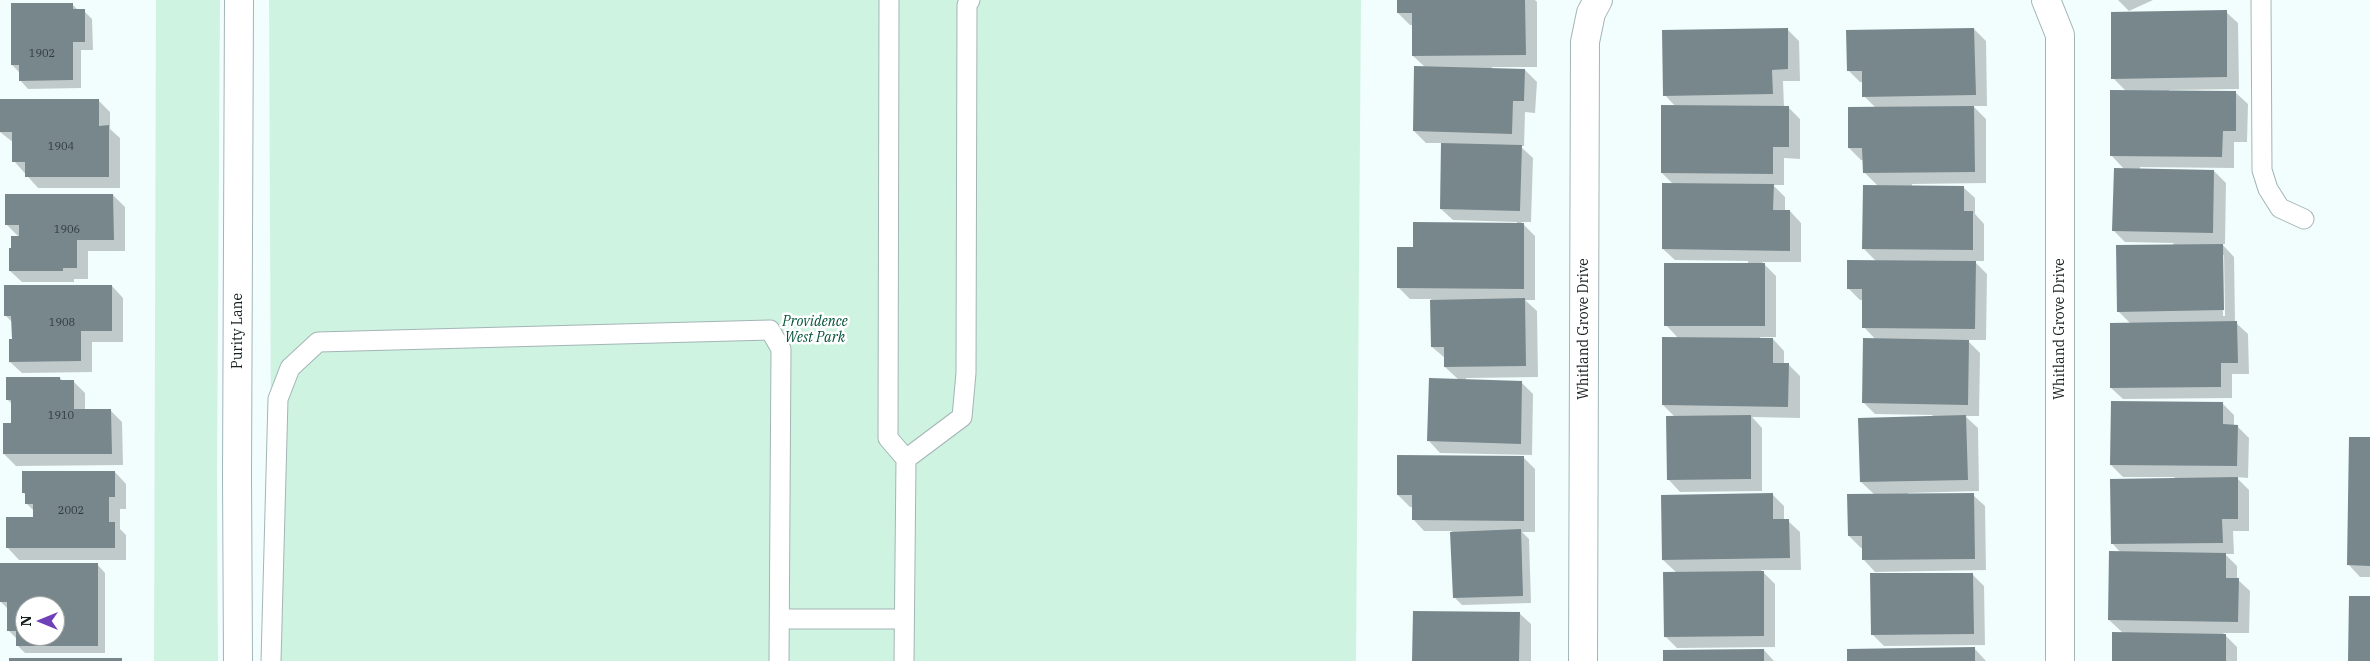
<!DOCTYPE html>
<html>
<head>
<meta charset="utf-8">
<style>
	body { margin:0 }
	#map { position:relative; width:2370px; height:661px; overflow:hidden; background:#f2fdfe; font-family:"IBM Plex Serif",serif }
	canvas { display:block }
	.north { position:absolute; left:15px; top:596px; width:50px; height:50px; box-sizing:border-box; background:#fff; border:1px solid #a3a6a6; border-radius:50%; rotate:270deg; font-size:14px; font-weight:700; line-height:20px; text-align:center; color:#192020 }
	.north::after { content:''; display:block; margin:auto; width:18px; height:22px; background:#7040b8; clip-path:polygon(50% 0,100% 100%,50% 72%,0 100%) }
</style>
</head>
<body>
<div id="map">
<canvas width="2370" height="661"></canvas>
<div class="north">N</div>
</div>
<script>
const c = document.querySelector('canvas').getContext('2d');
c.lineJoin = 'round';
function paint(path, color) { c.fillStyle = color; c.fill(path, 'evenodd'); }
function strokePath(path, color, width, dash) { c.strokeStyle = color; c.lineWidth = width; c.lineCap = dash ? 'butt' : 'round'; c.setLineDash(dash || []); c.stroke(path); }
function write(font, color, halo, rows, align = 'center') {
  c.font = font + ' "IBM Plex Serif",serif'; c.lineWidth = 5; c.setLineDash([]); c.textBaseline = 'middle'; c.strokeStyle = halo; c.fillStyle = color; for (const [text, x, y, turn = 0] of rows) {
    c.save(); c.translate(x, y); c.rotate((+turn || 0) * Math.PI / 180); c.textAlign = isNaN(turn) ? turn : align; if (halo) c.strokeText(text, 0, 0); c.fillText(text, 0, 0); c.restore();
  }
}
paint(new Path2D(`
	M156,0H220L217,476L218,661H154Z
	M269,0H1361L1356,661H272Z`), '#cff3e1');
paint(new Path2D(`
	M1398,0H1535L1537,2V67H1492V69L1525,70L1537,82L1535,113L1525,112L1524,146H1520L1533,158L1531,222H1521L1535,236V300H1525L1537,311L1538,377L1466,378V380L1521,382L1533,394L1532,455L1440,453L1429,441L1459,380L1445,367V358L1432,347L1431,299H1410L1398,287L1414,248L1517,224V222L1453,220L1441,209L1443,143H1426L1414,131L1425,67L1413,56V25H1410L1398,13Z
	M2118,0H2153L2129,11Z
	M72,4L79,11H84L92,19L93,50H81V88L28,89L20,80V73L12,65Z
	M2226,12L2238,23L2239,89L2169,90V92L2236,93L2248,104L2247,142H2234V168L2140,167V170L2214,171L2226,183L2225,244H2222L2234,257L2235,322L2248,334L2249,374H2232V398L2123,399L2111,388L2131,324L2118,311L2174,243L2125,242L2114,231L2125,170L2111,155L2126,91L2113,78ZM2222,255H2224L2225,316H2223Z
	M1787,29L1799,41L1800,81H1783L1784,107H1788L1800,119V159L1784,158V185H1773L1785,197V211H1790L1801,223V262H1762L1776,276V337H1760V339H1773L1784,351V364H1788L1800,376V418L1752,417L1762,428V491L1680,492L1669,480L1675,417L1663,405L1679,339L1666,325L1748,264V261L1675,260L1663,249L1673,184L1662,173L1675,106L1665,95Z
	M1974,29L1986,41L1987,106H1973L1986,119V183L1912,184V186L1963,187L1975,198V214L1984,224V261H1974L1987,274L1986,340H1967L1980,353L1979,416H1965L1978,428L1979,491L1908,493V495H1973L1985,506L1986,570L1875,572L1864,560V548H1861L1849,536L1875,495L1861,482L1933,415L1875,414L1863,402L1876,340L1864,327V300H1860L1848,288L1876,261L1864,249L1878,186L1864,172V160H1861L1849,148L1876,108L1864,96L1863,82H1860L1848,70Z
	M0,101H99L110,112V129L120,138V188H38L14,161V143L0,132Z
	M113,195L125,207V251H88V279H74V282H22L10,271L13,249L19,237L6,224Z
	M112,286L123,298V342H92V372L22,373L10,362L13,340V323L5,315Z
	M60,378L63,381H73L85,393V411H111L122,422L123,465L16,466L4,454L12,425V404L7,399Z
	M2222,403L2234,415V426H2237L2249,438L2248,478L2236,477L2249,490V531H2233L2234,554H2225L2237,566V579L2250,591L2249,633H2223L2237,647V661H2113L2123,633L2109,620L2121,553L2112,543L2175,477H2123L2111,465Z
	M2370,438V577H2360L2349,565Z
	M1524,458L1535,469V532H1522L1529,539L1531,603L1462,605L1454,597L1452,531H1424L1413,519V507H1410L1398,495Z
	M115,472L126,484V509H120V529L126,535V560H19L8,548L34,519V511L26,503V495L23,492Z
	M1772,494L1784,506V521H1788L1800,532L1801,570H1761L1775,584V647L1677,648L1665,636L1677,573L1663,560Z
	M0,564H97L105,573V653H25L17,645V639L9,631V610L0,601ZM25,606H55V636H25Z
	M1972,574L1984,586L1985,645L1884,646L1873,635Z
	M1519,613L1531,624V661H1413Z
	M1974,648L1986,661H1849Z
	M1764,650L1774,661H1665Z`), '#0003');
paint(new Path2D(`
	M1397,0H1525L1526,55L1412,56V13H1397Z
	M11,3H73V9H85V42H73V80L19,81V65H11Z
	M2227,10V77L2111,79V12Z
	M1788,28V69L1772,70L1773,94L1663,96L1662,30Z
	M1974,28L1976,95L1862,97V71H1847L1846,30Z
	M1414,66L1525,69L1524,101H1513L1512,134L1413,131Z
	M2110,90L2236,91V131H2223L2222,157L2110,156Z
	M0,99H99V126L109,125V177H25V162H12V132H0Z
	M1661,105L1789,106V147H1773V174L1661,173Z
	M1974,106L1975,172L1863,173L1862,148H1848V107Z
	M1441,143L1522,145L1520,211L1440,209Z
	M2114,168L2214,170L2213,233L2112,231Z
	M1662,183L1774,184L1773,210H1790V251L1662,249Z
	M1863,185L1964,186V211H1973V250L1862,249Z
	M5,194H113L114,240H77V268H63V271H9V248H11V236H19V225H5Z
	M1413,222L1524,223V289L1397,288V247H1413Z
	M2223,244L2224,310L2117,312L2116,245Z
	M1847,260L1976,261L1975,329L1862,328V289H1847Z
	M1664,263H1765V326H1664Z
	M4,285H112V331H81V361L9,362V339H12L11,316H4Z
	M1525,298L1526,366L1444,367V347H1431L1430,300Z
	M2237,321L2238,363H2221V387L2110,388V323Z
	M1662,337L1773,338V363H1789L1788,407L1662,405Z
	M1863,338L1969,340L1968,405L1862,403Z
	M6,377H60V380H74V409H111L112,454H3V423H11V400H6Z
	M1429,378L1522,381L1521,444L1427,441Z
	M2111,401L2223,402V424L2238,425L2237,466L2110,465Z
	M1751,415V479L1667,480L1666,416Z
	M1966,415L1968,480L1860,482L1858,418Z
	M2349,437H2370V566L2347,565Z
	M1397,455L1524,456V521L1412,520V495H1397Z
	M22,471H115V497H109V522H115V548H6V517H33V504H25V493H22Z
	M2238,477V519H2222L2223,543L2111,544L2110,479Z
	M1773,493V519H1789L1790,558L1662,560L1661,495Z
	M1974,493L1975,559L1862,560V536H1848L1847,494Z
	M1521,529L1523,596L1453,598L1450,532Z
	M2109,551L2226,553V578H2239L2238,622L2108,620Z
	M0,563H98V646H16V631H7V602H0ZM25,606H55V636H25Z
	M1764,571V636L1664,637L1663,572Z
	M1870,573H1973L1974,634L1871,635Z
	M2349,596H2370V661H2348Z
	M1413,611L1520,612L1519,661H1412Z
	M2112,632L2226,634V661H2112Z
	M1975,647V661H1847V649Z
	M1764,649V661H1663V650Z
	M9,658H122V661H9Z`), '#77878c');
const lane = new Path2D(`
	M889,0L888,438L906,459
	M2261,0L2262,170L2268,189L2280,208L2304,219
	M780,619H904
	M271,661L278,399L290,368L318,342L770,330L781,349L779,661
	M904,661L906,459L962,417L966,373L967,5L970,0`);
const street = new Path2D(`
	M2046,0L2060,35V661
	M238,661L237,476L239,0
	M1583,661L1585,42L1591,13L1598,0`);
strokePath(lane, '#a3b5b6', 21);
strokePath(street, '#a3b5b6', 30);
strokePath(lane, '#fff', 19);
strokePath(street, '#fff', 28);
write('11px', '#303a3b', null, [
	["1902",42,54],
	["1904",61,147],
	["1906",67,230],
	["1908",62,323],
	["1910",61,416],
	["2002",71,511]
]);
write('italic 14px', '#025239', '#fff', [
	["Providence",815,322],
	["West Park",815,338]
]);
write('14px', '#192020', '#fff', [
	["Whitland Grove Drive",1584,329,-90],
	["Whitland Grove Drive",2060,329,-90],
	["Purity Lane",238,331,-90]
]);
</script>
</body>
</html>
